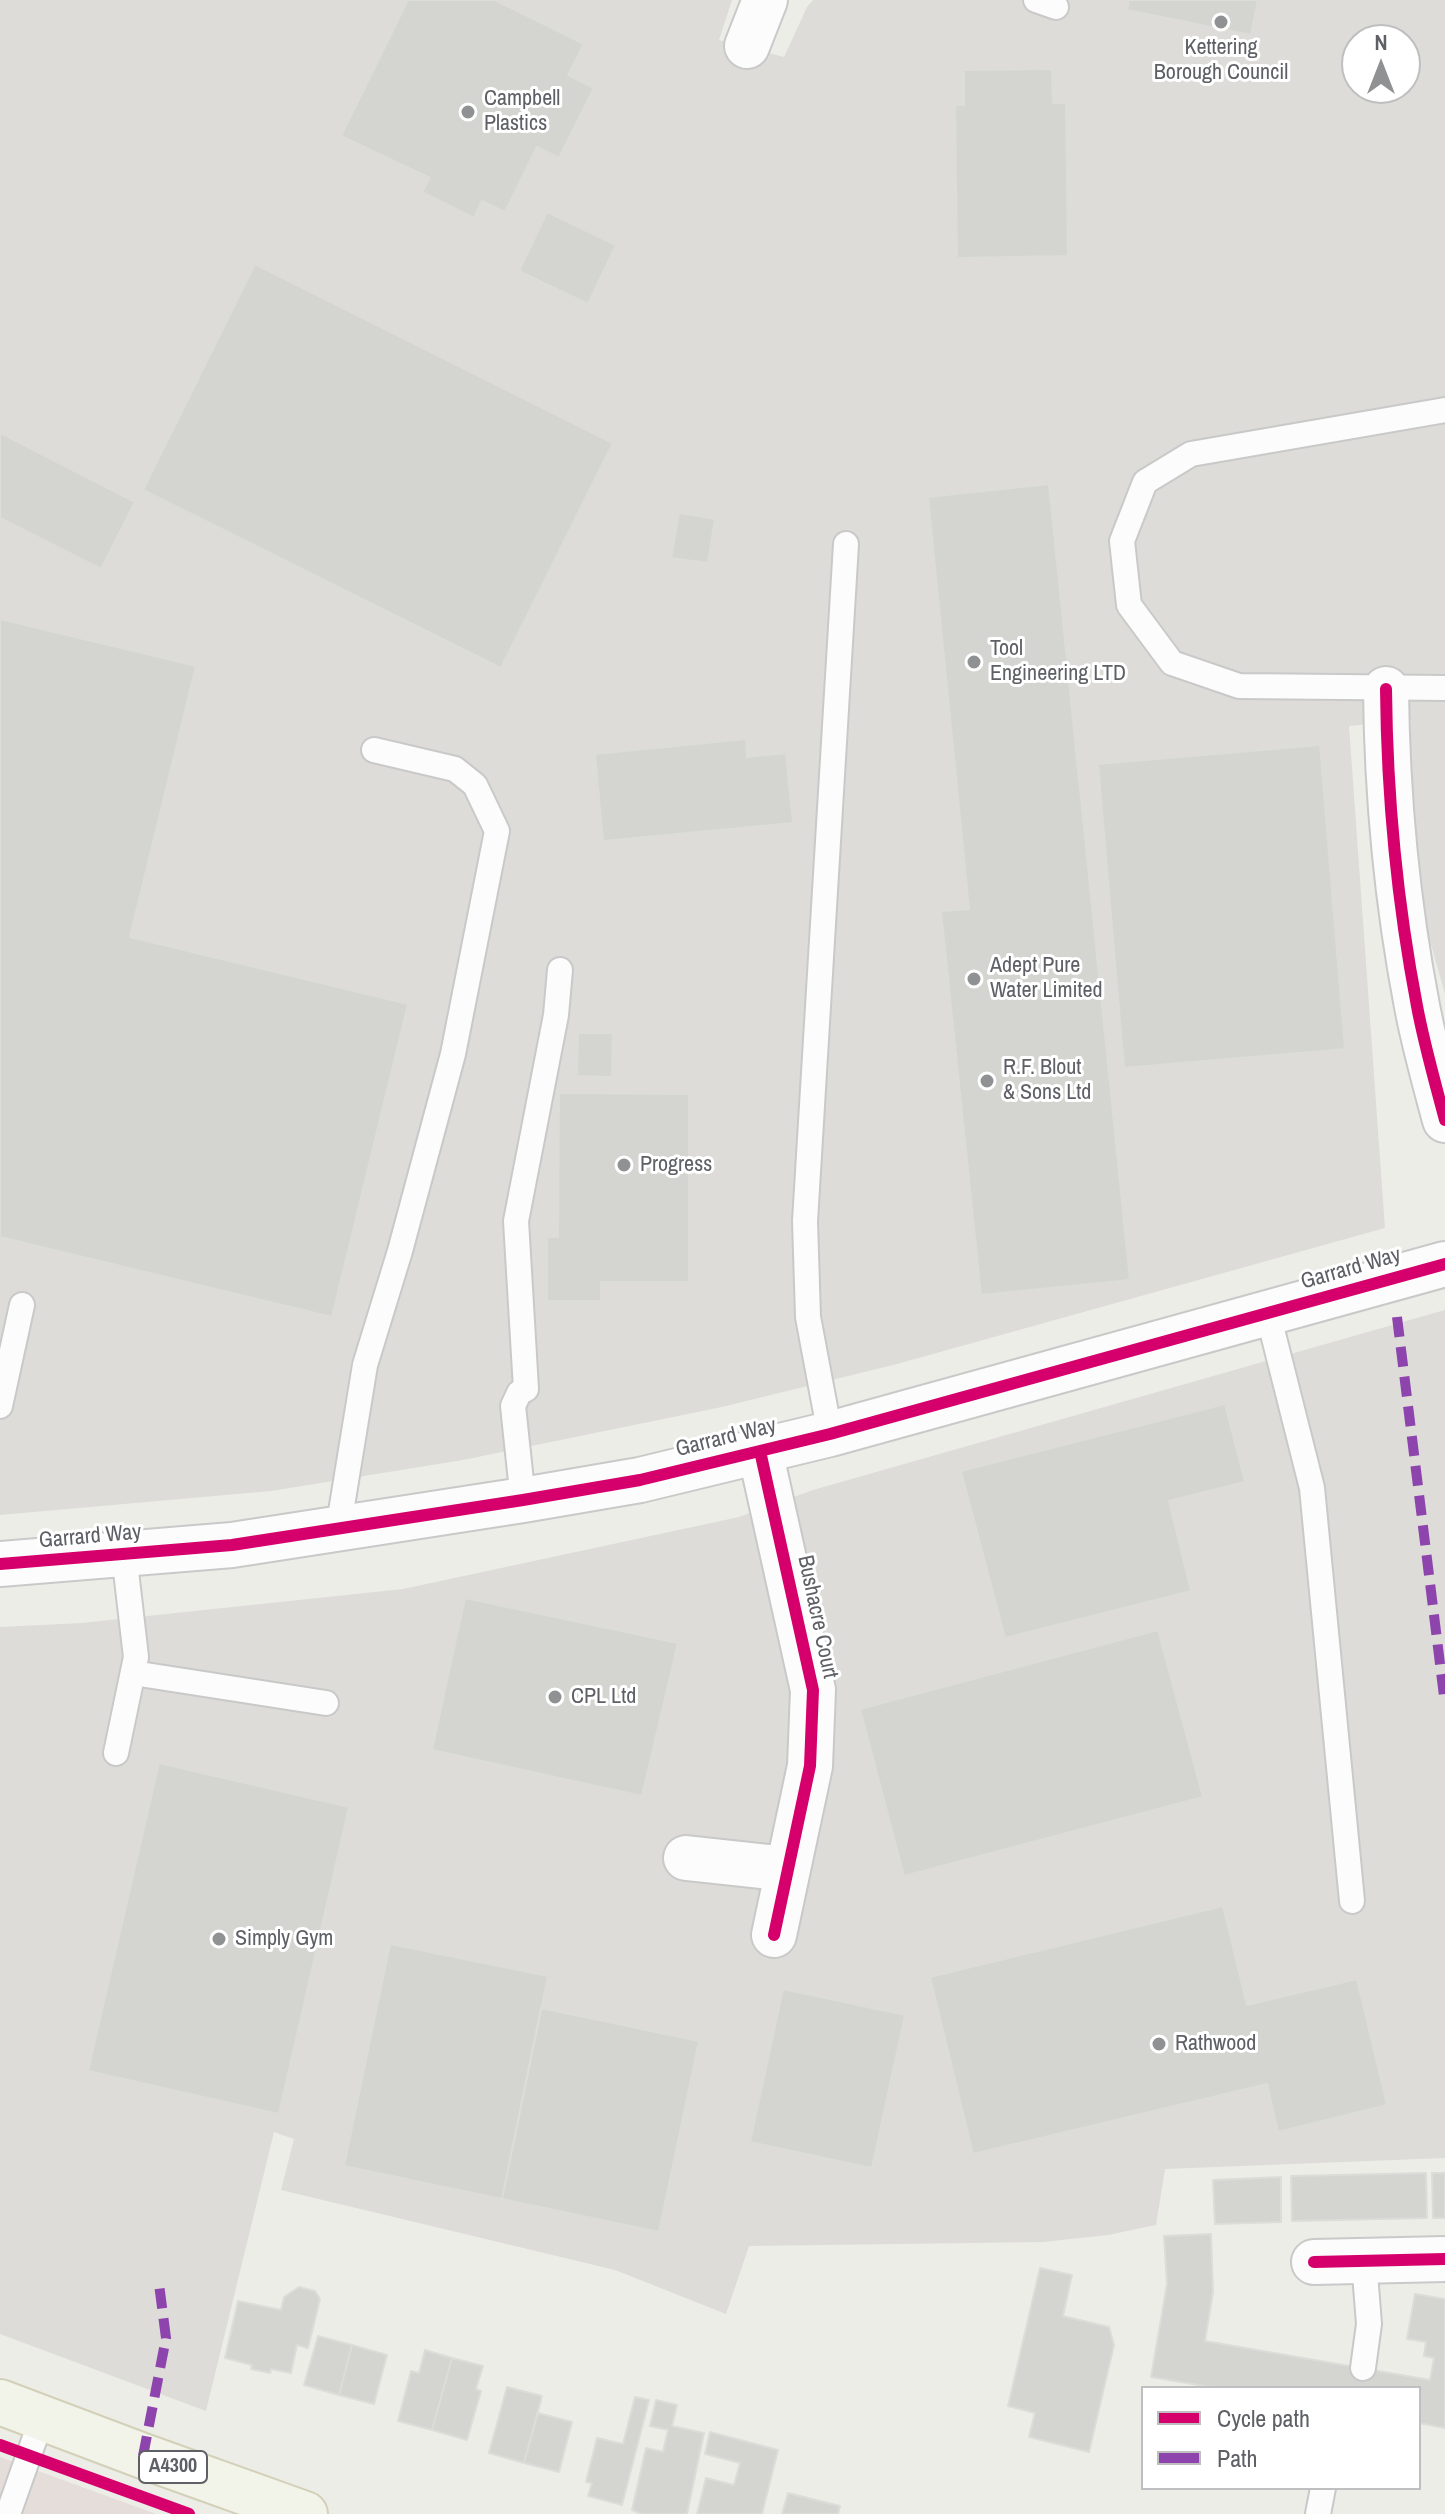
<!DOCTYPE html>
<html>
<head>
<meta charset="utf-8">
<style>
	body { margin:0 }
	#map { position:relative; width:1445px; height:2514px; overflow:hidden; background:#edede8; font-family:"Archivo Narrow",sans-serif }
	canvas { display:block }
	.legend { position:absolute; left:1141px; top:2386px; width:280px; height:104px; box-sizing:border-box; background:#fff; border:2px solid #bfbfc1; margin:0; padding:10px 14px; list-style:none; font-size:24px; color:#5e6065 }
	.legend li { display:flex; align-items:center; gap:16px; height:40px }
	.legend b { width:40px; border:2px solid #bfbfc1 }
	.north { position:absolute; left:1341px; top:24px; width:80px; height:80px; box-sizing:border-box; background:#fff; border:2px solid #bfbfc1; border-radius:50%; rotate:0deg; font-size:22px; font-weight:700; line-height:32px; text-align:center; color:#5e6065 }
	.north::after { content:''; display:block; margin:auto; width:28px; height:36px; background:#909193; clip-path:polygon(50% 0,100% 100%,50% 72%,0 100%) }
</style>
</head>
<body>
<div id="map">
<canvas width="1445" height="2514"></canvas>
<ul class="legend">
<li><b style="height:10px;background:#d6006c"></b>Cycle path</li>
<li><b style="height:10px;background:#8e44ad"></b>Path</li>
</ul>
<div class="north">N</div>
</div>
<script>
const c = document.querySelector('canvas').getContext('2d');
c.lineJoin = 'round';
function paint(path, color) { c.fillStyle = color; c.fill(path, 'evenodd'); }
function strokePath(path, color, width, dash) { c.strokeStyle = color; c.lineWidth = width; c.lineCap = dash ? 'butt' : 'round'; c.setLineDash(dash || []); c.stroke(path); }
function write(font, color, halo, rows, align = 'center') {
  c.font = font + ' "Archivo Narrow",sans-serif'; c.lineWidth = 6; c.setLineDash([]); c.textBaseline = 'middle'; c.strokeStyle = halo; c.fillStyle = color; for (const [text, x, y, turn = 0] of rows) {
    c.save(); c.translate(x, y); c.rotate((+turn || 0) * Math.PI / 180); c.textAlign = isNaN(turn) ? turn : align; if (halo) c.strokeText(text, 0, 0); c.fillText(text, 0, 0); c.restore();
  }
}
paint(new Path2D(`
	M0,0H732L719,40L784,57L807,7L813,0H1445V994L1421,909L1410,816L1411,720L1349,726L1385,1228L897,1364L722,1407L463,1460L271,1491L0,1515ZM1357,40H1405V88H1357Z
	M1445,1310V2158L1165,2169L1156,2225L1108,2235L1043,2242L749,2246L726,2314L615,2270L281,2190L294,2139L274,2132L206,2411L0,2334V1627L81,1623L403,1589L739,1517L813,1490Z`), '#dddcd8');
paint(new Path2D(`
	M0,2457L156,2514H0Z`), '#e5ddd9');
const building = new Path2D(`
	M408,0H495L584,44L568,75L594,88L559,158L537,147L505,212L482,201L474,218L422,192L430,178L341,136Z
	M1129,0H1258L1251,35L1127,10Z
	M1052,69L1053,103H1066L1068,256L957,258L955,105H964V70Z
	M547,212L616,245L588,304L519,271Z
	M255,264L613,443L501,668L143,490Z
	M0,433L135,502L101,569L0,518Z
	M1049,484L1130,1280L981,1295L941,911L969,909L928,497Z
	M679,513L715,519L708,563L671,558Z
	M0,619L196,666L130,937L408,1004L332,1317L0,1237Z
	M746,739L747,757L786,753L793,823L603,841L595,754Z
	M1320,745L1345,1049L1124,1068L1098,764Z
	M578,1033H613L612,1077L577,1076Z
	M559,1093L689,1094V1282H601V1301H547V1237H558Z
	M1225,1404L1245,1482L1169,1501L1191,1591L1005,1638L961,1471Z
	M465,1598L678,1643L642,1796L432,1750Z
	M1158,1630L1203,1797L904,1876L860,1709Z
	M159,1763L349,1807L279,2114L88,2071Z
	M1223,1906L1247,2005L1357,1979L1387,2105L1278,2132L1267,2084L973,2154L930,1977Z
	M390,1944L548,1976L502,2199L344,2166Z
	M783,1989L905,2015L872,2168L750,2142Z
	M541,2008L699,2041L659,2232L502,2199Z
	M1426,2173L1427,2218L1292,2221L1291,2176Z
	M1432,2173H1445V2218H1433Z
	M1281,2177V2222L1215,2224L1213,2180Z
	M1211,2234L1213,2292L1205,2341L1430,2380L1434,2358L1424,2356L1426,2342L1407,2339L1415,2294L1445,2299V2428L1419,2423V2388H1216L1151,2377L1167,2284L1164,2236Z
	M1040,2268L1072,2275L1063,2316L1109,2327L1114,2345L1089,2452L1029,2437L1035,2413L1008,2406Z
	M299,2287L315,2291L320,2299L308,2348L297,2345L291,2373L271,2369L270,2373L251,2369L252,2365L225,2358L238,2301L281,2310L284,2297Z
	M318,2336L352,2345L339,2395L304,2385Z
	M352,2345L387,2355L374,2404L339,2395Z
	M425,2350L452,2358L432,2430L398,2421L411,2371L419,2373Z
	M452,2358L483,2366L476,2389L481,2391L467,2440L432,2430Z
	M507,2387L542,2396L524,2463L489,2453Z
	M635,2397L649,2400L622,2505L588,2496L592,2483L586,2482L597,2438L623,2444Z
	M656,2400L677,2405L672,2426L704,2433L687,2514H642L632,2510L646,2448L663,2452L668,2430L650,2426Z
	M538,2413L572,2422L559,2472L524,2463Z
	M710,2432L778,2450L762,2514H697L706,2478L734,2485L740,2463L705,2454Z
	M788,2493L840,2506L838,2514H782Z`);
paint(building, '#d4d4d1');
strokePath(building, '#dcdcd8', 2);
const service = new Path2D(`
	M1036,0L1056,7
	M1445,410L1191,454L1145,482L1122,541L1129,605L1172,663L1239,686L1445,688
	M1268,1314L1312,1488L1352,1901
	M0,1406L22,1305
	M830,1434L808,1317L805,1221L846,544
	M523,1500L513,1406L519,1393L526,1389L516,1221L556,1015L560,970
	M338,1530L365,1365L400,1251L453,1054L497,831L475,785L455,769L374,750
	M133,1673L326,1703
	M116,1753L136,1657L124,1554
	M1363,2368L1369,2324L1364,2261
	M8,2514L42,2418
	M1318,2514L1323,2488`);
const minor = new Path2D(`
	M747,46L765,0
	M1386,689C1387,795 1397,902 1417,1006C1424,1044 1435,1082 1445,1120
	M760,1451L813,1690L810,1766L774,1935
	M0,1564L232,1545L523,1500L640,1480L830,1434L1445,1264
	M686,1858L788,1869
	M1314,2262L1445,2259`);
const primary = new Path2D(`
	M0,2402L143,2456L305,2514`);
strokePath(service, '#c9c9c9', 28);
strokePath(minor, '#c9c9c9', 48);
strokePath(primary, '#d3d0b8', 48);
strokePath(service, '#fcfcfc', 24);
strokePath(minor, '#fcfcfc', 44);
strokePath(primary, '#f2f3e9', 44);
strokePath(new Path2D(`
	M1397,1317L1445,1704
	M143,2456L166,2338L159,2284`), '#8e44ad', 10, [20, 10]);
strokePath(new Path2D(`
	M1386,689C1387,795 1397,902 1417,1006C1424,1044 1435,1082 1445,1120
	M760,1451L813,1690L810,1766L774,1935
	M0,1564L232,1545L523,1500L640,1480L830,1434L1445,1264
	M1314,2262L1445,2259
	M0,2445L189,2514`), '#d6006c', 12);
for (const [x, y, r, color] of [
	[1221,22,8,"#909193"],
	[468,112,8,"#909193"],
	[974,662,8,"#909193"],
	[974,979,8,"#909193"],
	[987,1081,8,"#909193"],
	[624,1165,8,"#909193"],
	[555,1697,8,"#909193"],
	[219,1939,8,"#909193"],
	[1159,2044,8,"#909193"]
]) { const dot = new Path2D(); dot.arc(x, y, r, 0, 2 * Math.PI); c.fillStyle = color; c.fill(dot); strokePath(dot, '#fff', 3); }
for (const [x, y, w] of [
	[173,2467,68]
]) { const box = new Path2D(); box.roundRect(x - w / 2, y - 16, w, 32, 6); c.fillStyle = '#fff'; c.fill(box); strokePath(box, '#5e6065', 2); }
write('bold 20px', '#5e6065', null, [
	["A4300",173,2467]
]);
write('22px', '#5e6065', '#fff', [
	["Kettering",1221,48,"center"],
	["Borough Council",1221,73,"center"],
	["Campbell",484,99],
	["Plastics",484,124],
	["Tool",990,649],
	["Engineering LTD",990,674],
	["Adept Pure",990,966],
	["Water Limited",990,991],
	["R.F. Blout",1003,1068],
	["& Sons Ltd",1003,1093],
	["Progress",640,1165],
	["CPL Ltd",571,1697],
	["Simply Gym",235,1939],
	["Rathwood",1175,2044]
], 'left');
write('22px', '#5e6065', '#fff', [
	["Garrard Way",1351,1269,-16],
	["Garrard Way",726,1438,-14],
	["Garrard Way",90,1537,-5],
	["Bushacre Court",817,1617,78]
]);
</script>
</body>
</html>
